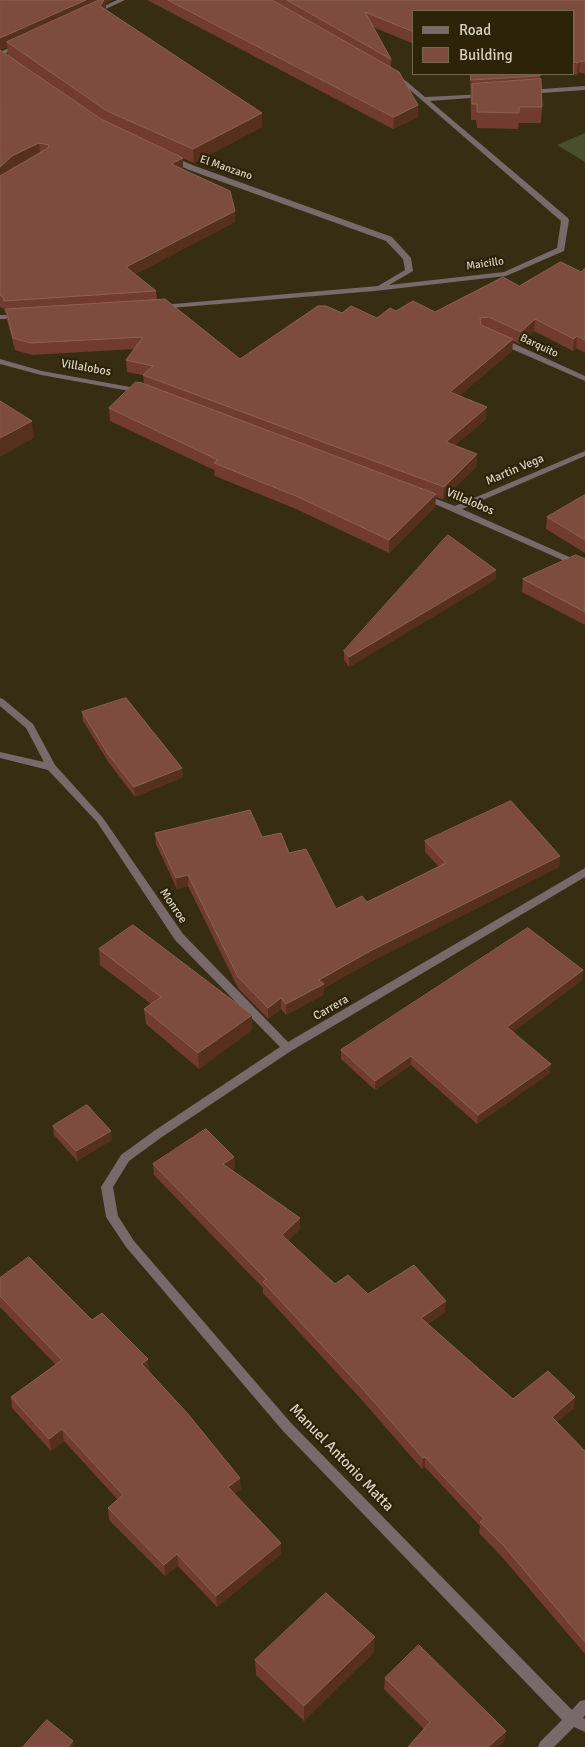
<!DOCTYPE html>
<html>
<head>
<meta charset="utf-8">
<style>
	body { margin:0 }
	#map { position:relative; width:585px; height:1747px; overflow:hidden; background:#372d13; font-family:Signika,sans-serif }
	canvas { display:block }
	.legend { position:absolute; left:412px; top:10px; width:162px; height:65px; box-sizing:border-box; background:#2d2308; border:1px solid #726953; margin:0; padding:6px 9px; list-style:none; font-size:15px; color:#d9d3c4 }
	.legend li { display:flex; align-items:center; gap:10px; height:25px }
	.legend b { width:25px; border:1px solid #726953 }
</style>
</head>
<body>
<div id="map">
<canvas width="585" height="1747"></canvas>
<ul class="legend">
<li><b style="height:6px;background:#78696b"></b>Road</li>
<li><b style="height:14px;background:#7d4c3f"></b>Building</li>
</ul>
</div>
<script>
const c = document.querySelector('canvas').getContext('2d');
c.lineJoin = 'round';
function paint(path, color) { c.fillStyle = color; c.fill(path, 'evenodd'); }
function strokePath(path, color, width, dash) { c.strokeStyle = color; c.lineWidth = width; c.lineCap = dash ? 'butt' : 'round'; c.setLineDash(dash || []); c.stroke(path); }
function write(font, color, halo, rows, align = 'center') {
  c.font = font + ' Signika,sans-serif'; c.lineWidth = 4.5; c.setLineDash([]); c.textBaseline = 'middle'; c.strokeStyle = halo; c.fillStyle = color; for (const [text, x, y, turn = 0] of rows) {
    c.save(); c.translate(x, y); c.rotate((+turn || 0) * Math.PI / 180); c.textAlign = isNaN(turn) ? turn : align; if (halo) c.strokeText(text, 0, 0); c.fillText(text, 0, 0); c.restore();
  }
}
paint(new Path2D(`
	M585,133V162L557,145Z`), '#494e2d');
paint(new Path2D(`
	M117,0H125L97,13L92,12Z
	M18,44L23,45L0,56V52Z
	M394,75L406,81L425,97L486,94L487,95L484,97L430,101L568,218L569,220L564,251L506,276L375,291L159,309V305H162L378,286L405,270L403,259L386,241L189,170L168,160V156H171L195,166L392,237L411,258L413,271L389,285L504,272L557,248L561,221L402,83L392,78L391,77Z
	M585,86V90L528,94L525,92L528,90Z
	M0,315H20L24,317L20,319H0Z
	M498,339H504L585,376V381L498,343Z
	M0,359L42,371L141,389L145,391L141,393L41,375L0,364Z
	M585,451V456L462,509L585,564V570L419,497L423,494L455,506Z
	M0,698L3,699L33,724L55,765L103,818L183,934L288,1042L585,868V877L291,1051L162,1137L129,1161L113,1187L118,1216L134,1241L291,1423L572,1710L580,1701L585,1700V1715L583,1718L585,1719V1732L574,1727L554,1747H538L540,1742L562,1720L283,1431L126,1247L106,1217L101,1187L121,1155L154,1131L280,1047L175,940L97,822L48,770L0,758V752L44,762L26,728L0,706Z`), '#78696b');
paint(new Path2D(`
	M0,0L106,3V10L262,113V127L194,163L183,158V169L235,211V222L135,274L156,291L157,299L240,359L342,313L377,318L396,311L435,312L519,286L581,272L585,268V353L576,348L573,351L534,331L520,344L513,341L512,351L459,396L486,419L455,445L477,466L443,499L436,497L435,507L389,553L296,509L215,476L214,470L110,421L109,408L144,384L143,375L127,372L126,360L134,349L32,355L15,350L7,320L6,313H5L4,309L0,307ZM7,47L8,55L0,50Z
	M147,0H585V74L579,72L577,75L573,74H574V11H414V44L373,27L391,59V67L418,117L393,129Z
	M470,74H540L542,107L541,123H519L518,129L477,128L476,120H471Z
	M585,495V553L546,529L547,517Z
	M585,559V625L522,592L523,579Z
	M496,579L349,667L344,660V651Z
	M82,712L182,768L183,777L135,797L109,763L83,721Z
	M155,833L262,837L289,853L336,909L367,902L439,867L425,852V841L560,856L559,867L372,961L324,988L323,995L286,1015L281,1009L268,1019L238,988L188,886L177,889L156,844Z
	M99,949L252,1030L199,1069L146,1024L144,1009L151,1004L100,965Z
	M582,980L513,1032L550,1073L477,1124L411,1065L375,1090L341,1059V1050Z
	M53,1126L112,1140L77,1161L54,1135Z
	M234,1157L235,1168L232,1170L300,1218V1229L288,1241L335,1284L368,1294L445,1312L428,1324L513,1399L574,1408L557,1422L585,1451V1654L502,1557L479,1533L480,1526L425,1467L422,1469L360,1398L263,1293V1288L154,1175L153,1164Z
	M0,1278L92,1320L148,1359V1371L241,1489L234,1494L281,1554L217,1607L178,1566L165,1576L109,1520L108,1508L118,1500L64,1441L51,1451L12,1408L11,1397L56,1365L0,1307Z
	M374,1652L304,1721L256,1675L255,1660Z
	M385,1678L504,1742L424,1729L384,1689Z`), '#723b2f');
paint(new Path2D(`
	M86,0H112L106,3V11L7,42V47L0,50V38Z
	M580,61L579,72L577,75L578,63Z
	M418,105V117L393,129L394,117Z
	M262,113V127L194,163L193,149Z
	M39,143L40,154L13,167L0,179V167L12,156Z
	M183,158V169L171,164Z
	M235,211V222L127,279L126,267Z
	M535,319L534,331L520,344L521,332Z
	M577,336L576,348L573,351L574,339Z
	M513,339L512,351L450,404V392Z
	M487,407L486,419L445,454L446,442Z
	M32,421L34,438L0,457V438Z
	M477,454V466L443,499L444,487Z
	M436,494L435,507L389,553V540Z
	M496,570V579L349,667V657Z
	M182,768L183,777L135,797L134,787Z
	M560,856L559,867L372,961L324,988L323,995L286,1015V1004L319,980L372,950Z
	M188,875V886L177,889L176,878Z
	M583,970L582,980L506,1037L507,1027Z
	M281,998V1009L268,1019V1008Z
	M252,1015V1030L199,1069L198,1053Z
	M411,1056V1065L375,1090V1081Z
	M551,1064L550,1073L477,1124L478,1115Z
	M111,1131L112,1140L77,1161L76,1151Z
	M234,1157L235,1168L224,1176L223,1164Z
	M300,1218V1229L282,1246V1235Z
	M446,1301L445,1312L420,1329L421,1318Z
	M148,1359L149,1371L143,1376L142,1364Z
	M575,1397L574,1408L550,1428L552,1417Z
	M62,1429L64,1441L51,1451L49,1439Z
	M425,1457V1467L422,1469L423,1458Z
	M240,1478L241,1489L228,1498V1487Z
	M281,1543V1554L217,1607L216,1596Z
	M177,1554L178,1566L165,1576L164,1565Z
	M375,1637L374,1652L304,1721V1706Z
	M506,1731L504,1742L499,1747H488Z
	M73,1741L74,1747H68Z`), '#562f1d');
const building = new Path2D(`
	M0,0H86L0,38Z
	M99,0H104L100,6L262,113L193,149L107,111L7,42Z
	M168,0H272L399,72L418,105L394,117Z
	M287,0H583L585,1V62L580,61L578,63L574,62V11H414V32L365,12L391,59Z
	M0,50L101,119L183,158L171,164L230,191L235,211L126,267L156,291L4,301L3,297L0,295V176L48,148L49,145L39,143L12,156L0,167Z
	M471,74H540V76L471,80Z
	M541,79L542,107H519V113L477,112V104H472V84Z
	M561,262L581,272L585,268V340L577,336L574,339L535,319L521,332L489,317L480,318L481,325L513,339L450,392L487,407L446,442L477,454L444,487L143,375L153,366L126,360L143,337L30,343L13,338L6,309L165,299L240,359L318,306H326L342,313L351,306L377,318L390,308L396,311L413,301L435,312L503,277L519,286Z
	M136,382L142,383L436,494L389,540L296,496L214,463L218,460L109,408Z
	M0,401L32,421L0,438Z
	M585,495V540L547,517Z
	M448,535L496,570L349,657L344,651Z
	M576,555L585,559V612L523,579Z
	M126,698L182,768L134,787L108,754L82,712Z
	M511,801L560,856L372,950L319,980L324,984L286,1004L281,998L268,1008L238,977L188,875L176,878L155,833L250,810L262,837L281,833L289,853L306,849L336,909L362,896L367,902L446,863L425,841Z
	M133,925L252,1015L198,1053L144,1009L161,997L99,949Z
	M528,928L583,970L507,1027L551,1064L478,1115L411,1056L375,1081L341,1050Z
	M87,1105L111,1131L76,1151L53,1126Z
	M206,1129L234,1157L223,1164L300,1218L282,1235L335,1284L348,1275L368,1294L414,1265L446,1301L421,1318L513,1399L548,1371L575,1397L552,1417L585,1451V1642L504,1546L480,1522L484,1519L425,1457L423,1458L361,1387L263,1282L266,1279L153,1164Z
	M29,1257L92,1320L102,1313L148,1359L142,1364L188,1414L240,1478L228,1487L281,1543L216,1596L177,1554L164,1565L108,1508L123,1495L62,1429L49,1439L11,1397L62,1360L0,1296V1278Z
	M326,1593L375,1637L304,1706L255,1660Z
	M419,1645L506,1731L488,1747H408L430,1722L385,1678Z
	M47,1720L73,1741L68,1747H23Z`);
paint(building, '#7d4c3f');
strokePath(building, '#8b6154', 1);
write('11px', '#d9d3c4', '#2d2308', [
	["El Manzano",226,168,19],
	["Maicillo",485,264,-8],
	["Barquito",539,346,25]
]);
write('12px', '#d9d3c4', '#2d2308', [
	["Villalobos",86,368,10],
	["Martin Vega",515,470,-23],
	["Villalobos",470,502,23],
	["Monroe",173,906,56],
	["Carrera",331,1008,-30]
]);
write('15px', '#d9d3c4', '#2d2308', [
	["Manuel Antonio Matta",341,1458,46]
]);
</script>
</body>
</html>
